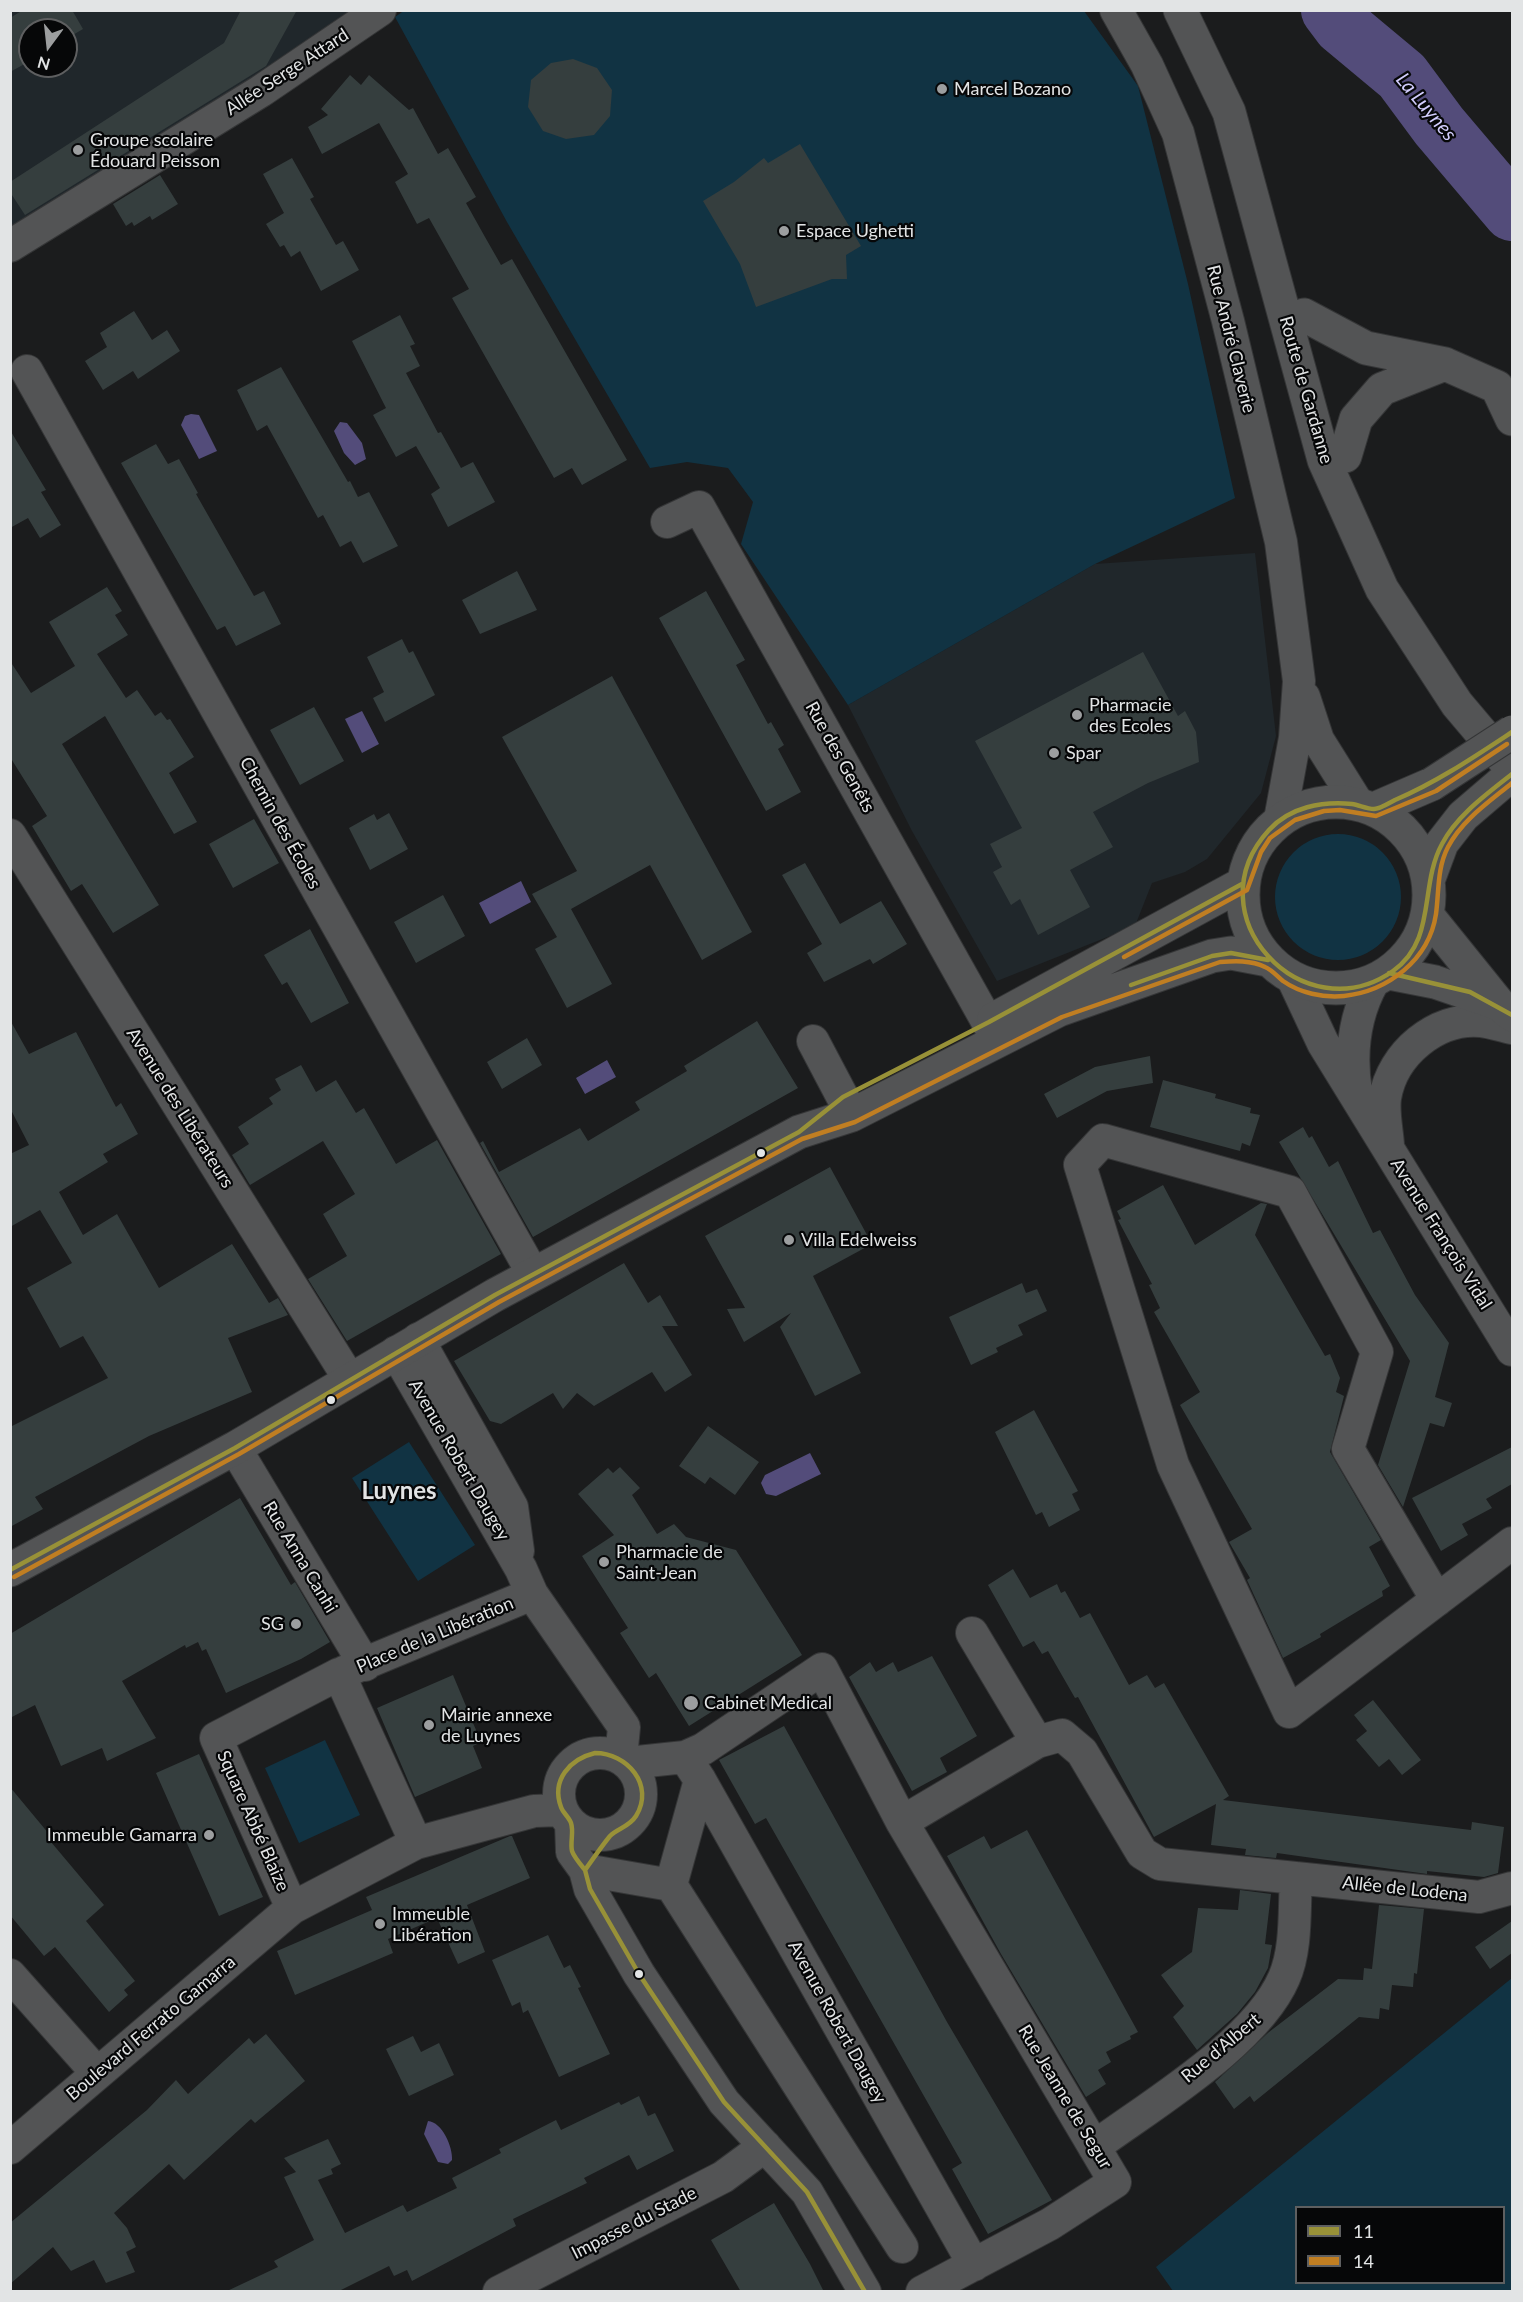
<!DOCTYPE html>
<html>
<head>
<meta charset="utf-8">
<style>
	body { margin:0 }
	#map { position:relative; width:1523px; height:2302px; overflow:hidden; background:#1b1c1d; font-family:Lato,sans-serif }
	canvas { display:block }
	.frame { position:absolute; inset:0; border:12px solid #e2e4e5; pointer-events:none }
	.legend { position:absolute; left:1295px; top:2206px; width:210px; height:78px; box-sizing:border-box; background:#060708; border:2px solid #5e5f60; margin:0; padding:8px 10px; list-style:none; font-size:18px; color:#e2e4e5 }
	.legend li { display:flex; align-items:center; gap:12px; height:30px }
	.legend b { width:30px; border:2px solid #5e5f60 }
	.north { position:absolute; left:18px; top:18px; width:60px; height:60px; box-sizing:border-box; background:#060708; border:2px solid #5e5f60; border-radius:50%; rotate:195deg; font-size:16px; font-weight:700; line-height:24px; text-align:center; color:#e2e4e5 }
	.north::after { content:''; display:block; margin:auto; width:21px; height:27px; background:#9c9e9f; clip-path:polygon(50% 0,100% 100%,50% 72%,0 100%) }
</style>
</head>
<body>
<div id="map">
<canvas width="1523" height="2302"></canvas>
<div class="frame"></div>
<ul class="legend">
<li><b style="height:8px;background:#989138"></b>11</li>
<li><b style="height:8px;background:#c07e22"></b>14</li>
</ul>
<div class="north">N</div>
</div>
<script>
const c = document.querySelector('canvas').getContext('2d');
c.lineJoin = 'round';
function paint(path, color) { c.fillStyle = color; c.fill(path, 'evenodd'); }
function strokePath(path, color, width, dash) { c.strokeStyle = color; c.lineWidth = width; c.lineCap = dash ? 'butt' : 'round'; c.setLineDash(dash || []); c.stroke(path); }
function write(font, color, halo, rows, align = 'center') {
  c.font = font + ' Lato,sans-serif'; c.lineWidth = 4.5; c.setLineDash([]); c.textBaseline = 'middle'; c.strokeStyle = halo; c.fillStyle = color; for (const [text, x, y, turn = 0] of rows) {
    c.save(); c.translate(x, y); c.rotate((+turn || 0) * Math.PI / 180); c.textAlign = isNaN(turn) ? turn : align; if (halo) c.strokeText(text, 0, 0); c.fillText(text, 0, 0); c.restore();
  }
}
paint(new Path2D(`
	M11,11H359L11,234ZM30,30H66V66H30Z
	M1255,553L1276,736L1261,793L1207,859L1185,872L1152,883L1135,926L997,981L912,831L848,705L1095,564Z`), '#20272b');
paint(new Path2D(`
	M405,10L1084,11L1138,86L1188,284L1235,498L1095,564L848,705L741,544L753,502L728,468L687,462L650,468L507,222L395,17Z
	M1275 897a63 63 0 1 1 126 0a63 63 0 1 1-126 0Z
	M409,1442L475,1545L418,1581L352,1478Z
	M325,1740L360,1815L299,1843L265,1768Z
	M1512,1978V2291H1173L1156,2267ZM1296,2208H1504V2282H1296Z`), '#113343');
paint(new Path2D(`
	M191,414L199,415L217,451L199,459L181,425L185,416Z
	M340,422L347,423L362,443L366,459L355,465L344,453L334,431Z
	M362,711L379,744L362,753L345,719Z
	M521,881L531,902L490,924L479,903Z
	M607,1060L616,1077L585,1094L576,1078Z
	M810,1453L821,1474L776,1496L766,1494L761,1483L765,1475Z
	M428,2121C442,2122 453,2147 452,2160L448,2164L438,2162L424,2134Z`), '#534c7a');
strokePath(new Path2D(`
	M1330,10L1342,26L1402,76L1439,126L1512,212`), '#534c7a', 58);
paint(new Path2D(`
	M23,10H72L83,29L66,39V30H30V61L10,72V18Z
	M241,10H297L266,66L25,215L10,192V182L224,43Z
	M573,59L597,68L612,90L610,116L594,135L566,139L543,131L528,107L531,80L551,63Z
	M350,75L361,85L369,75L409,110L413,108L438,154L448,148L476,197L466,203L485,237L501,265L512,259L627,460L582,485L572,468L554,478L452,298L469,289L429,218L417,224L395,182L408,174L379,123L322,154L308,127L328,115L321,109Z
	M800,144L861,246L846,255L847,279H832L756,307L740,264L703,201L734,182L764,158L768,163Z
	M292,158L314,197L310,199L336,245L343,241L359,270L321,291L300,251L291,257L284,245L280,247L266,224L284,213L263,174Z
	M160,175L178,204L152,220L150,216L134,226L132,222L126,226L113,204Z
	M134,311L152,340L167,330L180,351L138,379L133,371L103,390L85,361L107,347L100,333Z
	M400,315L415,344L410,346L420,366L406,373L438,433L441,432L461,468L473,462L495,502L448,527L431,494L440,488L416,446L396,457L373,415L386,408L352,341Z
	M281,367L348,482L350,481L358,497L369,492L398,546L363,563L351,541L340,547L323,515L318,518L267,425L257,431L237,390Z
	M10,430L46,490L41,492L61,525L40,538L28,518L10,528Z
	M156,444L168,464L179,459L198,493L196,494L254,596L264,591L281,624L236,646L225,626L217,630L121,463Z
	M517,571L537,610L480,634L462,600Z
	M107,587L122,611L115,615L128,635L97,654L126,698L137,690L155,716L161,712L167,720L170,719L194,757L169,773L197,822L174,834L105,716L62,744L159,905L113,933L82,884L71,891L32,826L47,816L10,757V661L31,693L75,666L49,622Z
	M706,591L745,660L736,665L768,724L771,722L784,745L778,749L801,792L766,811L659,618Z
	M402,639L409,653L413,651L435,695L385,722L373,698L384,692L367,657Z
	M1143,652L1178,716L1185,711L1196,732L1199,762L1148,783L1093,812L1113,847L1070,870L1090,907L1038,935L1020,899L1011,905L993,872L1002,867L990,844L1022,828L975,741Z
	M612,676L752,932L702,960L650,865L571,909L612,984L567,1008L535,949L557,937L532,894L577,871L502,737Z
	M314,707L344,761L300,785L270,730Z
	M389,813L408,849L370,870L349,828L374,814L377,820Z
	M254,819L279,863L233,888L209,844Z
	M805,863L840,924L881,901L907,944L873,964L870,959L824,982L807,953L822,944L782,875Z
	M443,895L465,936L416,963L394,922Z
	M310,929L349,1003L311,1023L287,982L282,985L264,955Z
	M10,1020L29,1054L76,1032L116,1107L121,1103L138,1134L103,1154L108,1162L59,1192L83,1235L117,1214L159,1288L232,1244L269,1303L278,1298L288,1315L228,1338L252,1392L149,1436L35,1497L43,1509L10,1527V1427L108,1378L83,1336L60,1348L27,1288L72,1263L40,1210L10,1227V1154L29,1145L10,1108Z
	M757,1021L798,1088L533,1237L480,1143L483,1141L499,1172L580,1128L588,1141L640,1110L635,1102L687,1071L684,1066Z
	M527,1038L542,1065L502,1089L487,1062Z
	M1150,1056L1153,1083L1107,1091L1057,1118L1044,1094L1095,1067Z
	M301,1065L316,1092L336,1080L356,1113L364,1108L396,1164L437,1140L501,1254L347,1341L308,1279L347,1256L323,1214L355,1194L323,1141L250,1185L232,1155L249,1144L238,1127L273,1104L269,1098L281,1090L275,1079Z
	M1163,1080L1216,1094L1215,1098L1251,1108L1250,1113L1260,1115L1250,1146L1242,1143L1240,1151L1150,1127Z
	M1303,1127L1309,1138L1312,1136L1329,1167L1338,1161L1373,1233L1380,1230L1415,1295L1449,1343L1435,1397L1452,1403L1444,1427L1430,1423L1403,1507L1378,1465L1410,1361L1279,1142Z
	M830,1167L872,1244L813,1276L861,1373L815,1396L780,1327L791,1313L744,1342L727,1309L745,1308L705,1236Z
	M1163,1185L1195,1245L1261,1203L1267,1204L1255,1235L1325,1356L1330,1354L1340,1378L1336,1392L1344,1396L1330,1452L1381,1540L1369,1547L1390,1586L1382,1591L1383,1596L1320,1634L1321,1637L1283,1658L1247,1580L1250,1578L1229,1542L1252,1529L1180,1405L1200,1392L1154,1312L1160,1308L1149,1285L1152,1284L1118,1220L1121,1219L1117,1211Z
	M624,1263L648,1303L660,1295L678,1326H662L692,1375L665,1392L652,1372L594,1406L577,1393L563,1409L553,1393L501,1424L490,1421L454,1361Z
	M1022,1283L1026,1293L1037,1289L1047,1311L1018,1325L1023,1335L996,1348L998,1352L971,1365L949,1317Z
	M1034,1410L1078,1491L1072,1494L1080,1510L1049,1527L1042,1512L1036,1515L995,1432Z
	M708,1426L759,1462L735,1495L710,1477L705,1484L679,1466Z
	M1512,1447V1484L1486,1499L1492,1508L1462,1524L1468,1535L1441,1551L1412,1498Z
	M620,1467L640,1488L632,1495L657,1534L674,1524L686,1537L736,1550L802,1655L689,1726L656,1673L649,1678L620,1633L628,1628L582,1556L614,1535L578,1494L608,1468L613,1473Z
	M240,1498L291,1585L295,1582L330,1642L301,1659L226,1693L206,1649L202,1651L198,1642L186,1648L185,1645L122,1681L156,1738L107,1761L102,1748L61,1766L35,1705L10,1718V1634Z
	M1013,1569L1030,1598L1057,1584L1061,1593L1065,1591L1080,1618L1090,1613L1129,1685L1147,1675L1155,1688L1164,1683L1229,1796L1223,1800L1471,1830L1472,1822L1504,1827L1498,1873L1484,1877L1427,1871V1874L1277,1853L1276,1858L1245,1855L1246,1849L1211,1845L1216,1804L1154,1837L1078,1697L1075,1698L1048,1651L1042,1654L1034,1641L1023,1647L988,1585Z
	M932,1656L977,1736L940,1758L947,1772L912,1791L849,1677L870,1662L876,1672L893,1662L898,1672Z
	M453,1675L481,1742L473,1746L482,1768L415,1797L377,1708Z
	M1373,1700L1421,1760L1402,1775L1389,1759L1379,1767L1356,1740L1367,1731L1354,1715Z
	M784,1726L947,2022L1052,2200L988,2234L952,2169L962,2163L766,1818L755,1824L719,1760Z
	M199,1754L263,1897L219,1916L156,1773Z
	M10,1787L54,1840L51,1842L104,1905L86,1921L135,1981L124,1990L128,1995L109,2012L55,1947L44,1956L10,1915Z
	M1027,1830L1138,2032L1130,2036L1131,2039L1106,2052L1111,2062L1098,2070L1106,2084L1086,2097L1001,1954L947,1856L984,1836L991,1849Z
	M510,1836H512L530,1878L467,1905L485,1952L458,1964L437,1918L388,1939L393,1953L295,1995L277,1951L372,1910L366,1897Z
	M1240,1890L1271,1894L1265,1944L1272,1945L1268,1968L1255,1992L1237,2014L1197,2050L1173,2017L1184,2006L1161,1975L1192,1952L1198,1908L1238,1910Z
	M1379,1905L1424,1909L1417,1974L1414,1973L1413,1987L1392,1985L1389,2010L1380,2008L1379,2019L1359,2017L1254,2102L1250,2096L1234,2109L1215,2082L1269,2032L1338,1979L1363,1980L1364,1968L1372,1969Z
	M1512,1921V1953L1490,1969L1475,1947Z
	M548,1935L564,1968L570,1965L581,1987L578,1988L610,2054L559,2077L528,2010L523,2013L520,2002L512,2006L492,1960Z
	M266,2034L305,2081L255,2123L251,2119L184,2180L169,2164L114,2213L127,2228L136,2247L126,2252L135,2272L106,2283L94,2260L71,2271L53,2247L10,2284V2223L147,2110L176,2080L188,2094L249,2038L254,2044Z
	M413,2036L421,2052L439,2043L454,2075L409,2096L386,2049Z
	M639,2096L648,2116L655,2113L674,2151L637,2170L629,2155L584,2178L587,2183L513,2219L516,2226L412,2281L407,2270L394,2276L389,2266L337,2292H225L278,2267L274,2261L314,2240L284,2177L296,2172L284,2158L328,2139L341,2164L331,2169L333,2174L318,2180L345,2233L403,2205L407,2212L457,2188L452,2178L501,2153L499,2149L556,2120L561,2130L619,2102L621,2105Z
	M774,2203L810,2264L824,2292H741L711,2240Z`), '#353e3e');
const street = new Path2D(`
	M1116,10L1147,65L1178,133L1228,321L1281,542L1299,681L1295,738L1280,820
	M10,246L261,91L380,10
	M27,371L533,1274
	M667,522L699,507L997,1039
	M1304,697L1318,740L1358,804
	M10,835L350,1380
	M1293,979L1323,1043L1512,1350
	M813,1041L852,1115
	M1356,1092C1350,1054 1354,1016 1373,982
	M1388,1145C1387,1130 1383,1113 1385,1098C1392,1054 1436,1017 1481,1021C1491,1022 1502,1026 1512,1028
	M418,1339L512,1507L518,1551
	M396,1352L521,1569L532,1594L624,1727L621,1758
	M235,1448L365,1665
	M1437,1600L1348,1449L1377,1352L1290,1192L1103,1140L1080,1165L1173,1465L1289,1712L1512,1543
	M972,1633L1037,1742
	M344,1672L532,1594
	M559 1794a41 41 0 1 1 82 0a41 41 0 1 1-82 0Z
	M685,1757L700,1780L974,2265
	M628,1763L685,1757L703,1749L822,1669L902,1822L1115,2182L1050,2224L922,2292
	M902,1822L1037,1742L1062,1735L1082,1752L1142,1853L1160,1864L1479,1897L1512,1888
	M571,1823L572,1852L585,1870L590,1889L639,1974L724,2102L807,2192L865,2292
	M585,1870L671,1885L902,2247
	M671,1885L700,1780
	M292,1908L216,1738L339,1674L416,1843
	M10,1975L97,2073
	M1094,2147C1151,2105 1256,2043 1284,1978C1297,1949 1294,1909 1296,1878
	M10,2148L292,1908L416,1843L534,1811L562,1810
	M499,2292L723,2177L765,2146`);
const secondary = new Path2D(`
	M1180,10L1229,112L1324,460L1382,589L1457,704L1512,769
	M1304,315L1366,348L1445,364L1497,387L1512,419
	M1345,456L1356,419L1382,389L1445,364
	M1243 895a93 93 0 1 1 186 0a93 93 0 1 1-186 0Z
	M1374,809L1432,784
	M1429,878L1442,843L1463,816L1512,774
	M1428,916L1499,1004L1512,1015
	M1389,973L1435,982L1499,1004
	M994,1019L1242,884
	M10,1570L235,1448L495,1295L799,1132L852,1115L1059,1010L1212,956L1231,953L1268,960`);
strokePath(street, '#353637', 34);
strokePath(secondary, '#353637', 35);
strokePath(street, '#535455', 32);
strokePath(secondary, '#535455', 33);
const secondaryBridge = new Path2D(`
	M1432,784L1512,732`);
strokePath(secondaryBridge, '#353637', 35, []);
strokePath(secondaryBridge, '#535455', 33);
strokePath(new Path2D(`
	M1512,732C1474,757 1437,782 1395,800C1389,803 1380,809 1374,809C1367,809 1359,805 1352,804C1322,801 1290,807 1269,830C1191,915 1303,1034 1393,971C1437,940 1419,886 1442,844C1457,815 1487,794 1512,774
	M1389,973L1470,992L1512,1015
	M1131,985L1212,956L1231,953L1268,960
	M10,1570L235,1448L495,1295L799,1132L843,1097L989,1022L1242,884
	M595,1753C627,1753 655,1785 636,1816C629,1827 618,1828 610,1836C601,1847 593,1859 585,1870C581,1865 574,1857 572,1851C570,1842 574,1832 571,1823C569,1817 563,1813 561,1807C551,1780 570,1759 595,1753Z
	M585,1870L590,1889L639,1974L724,2102L807,2192L865,2292`), '#989138', 4.5);
strokePath(new Path2D(`
	M1124,957L1247,890L1261,852L1270,838L1295,820L1324,811L1340,810L1376,816L1436,791L1507,744
	M14,1577L239,1454L499,1302L802,1139L855,1122L1062,1017L1220,962C1234,961 1251,960 1265,967C1272,970 1277,976 1283,981C1300,993 1323,998 1344,996C1388,991 1429,960 1436,914C1439,892 1437,868 1448,847C1462,820 1489,802 1512,783`), '#c07e22', 4.5);
for (const [x, y, r, color] of [
	[942,89,6,"#9c9e9f"],
	[78,150,6,"#9c9e9f"],
	[784,231,6,"#9c9e9f"],
	[1077,715,6,"#9c9e9f"],
	[1054,753,6,"#9c9e9f"],
	[761,1153,5,"#e2e4e5"],
	[789,1240,6,"#9c9e9f"],
	[331,1400,5,"#e2e4e5"],
	[604,1562,6,"#9c9e9f"],
	[296,1624,6,"#9c9e9f"],
	[691,1703,8,"#9c9e9f"],
	[429,1725,6,"#9c9e9f"],
	[209,1835,6,"#9c9e9f"],
	[380,1924,6,"#9c9e9f"],
	[639,1974,5,"#e2e4e5"]
]) { const dot = new Path2D(); dot.arc(x, y, r, 0, 2 * Math.PI); c.fillStyle = color; c.fill(dot); strokePath(dot, '#060708', 2); }
write('18px', '#e2e4e5', '#060708', [
	["Allée Serge Attard",287,72,-33],
	["Rue André Claverie",1231,339,76],
	["Route de Gardanne",1306,390,74],
	["Rue des Genêts",840,757,61],
	["Chemin des Écoles",280,823,61],
	["Avenue des Libérateurs",180,1108,58],
	["Avenue François Vidal",1441,1234,58],
	["Avenue Robert Daugey",459,1460,60],
	["Rue Anna Canhi",300,1557,59],
	["Place de la Libération",435,1635,-23],
	["Square Abbé Blaize",253,1821,66],
	["Allée de Lodena",1405,1889,6],
	["Avenue Robert Daugey",837,2022,61],
	["Boulevard Ferrato Gamarra",151,2028,-40],
	["Rue d’Albert",1221,2048,-40],
	["Rue Jeanne de Segur",1065,2097,59],
	["Impasse du Stade",634,2223,-27]
]);
write('18px', '#e2e4e5', '#060708', [
	["Marcel Bozano",954,89],
	["Groupe scolaire",90,140],
	["Édouard Peisson",90,161],
	["Espace Ughetti",796,231],
	["Pharmacie",1089,705],
	["des Ecoles",1089,726],
	["Spar",1066,753],
	["Villa Edelweiss",801,1240],
	["Pharmacie de",616,1552],
	["Saint-Jean",616,1573],
	["SG",284,1624,"right"],
	["Cabinet Medical",704,1703],
	["Mairie annexe",441,1715],
	["de Luynes",441,1736],
	["Immeuble Gamarra",197,1835,"right"],
	["Immeuble",392,1914],
	["Libération",392,1935]
], 'left');
write('italic 20px', '#d2cdfd', '#060708', [
	["La Luynes",1426,107,50]
]);
write('bold 24px', '#e2e4e5', '#060708', [
	["Luynes",399,1491]
]);
</script>
</body>
</html>
